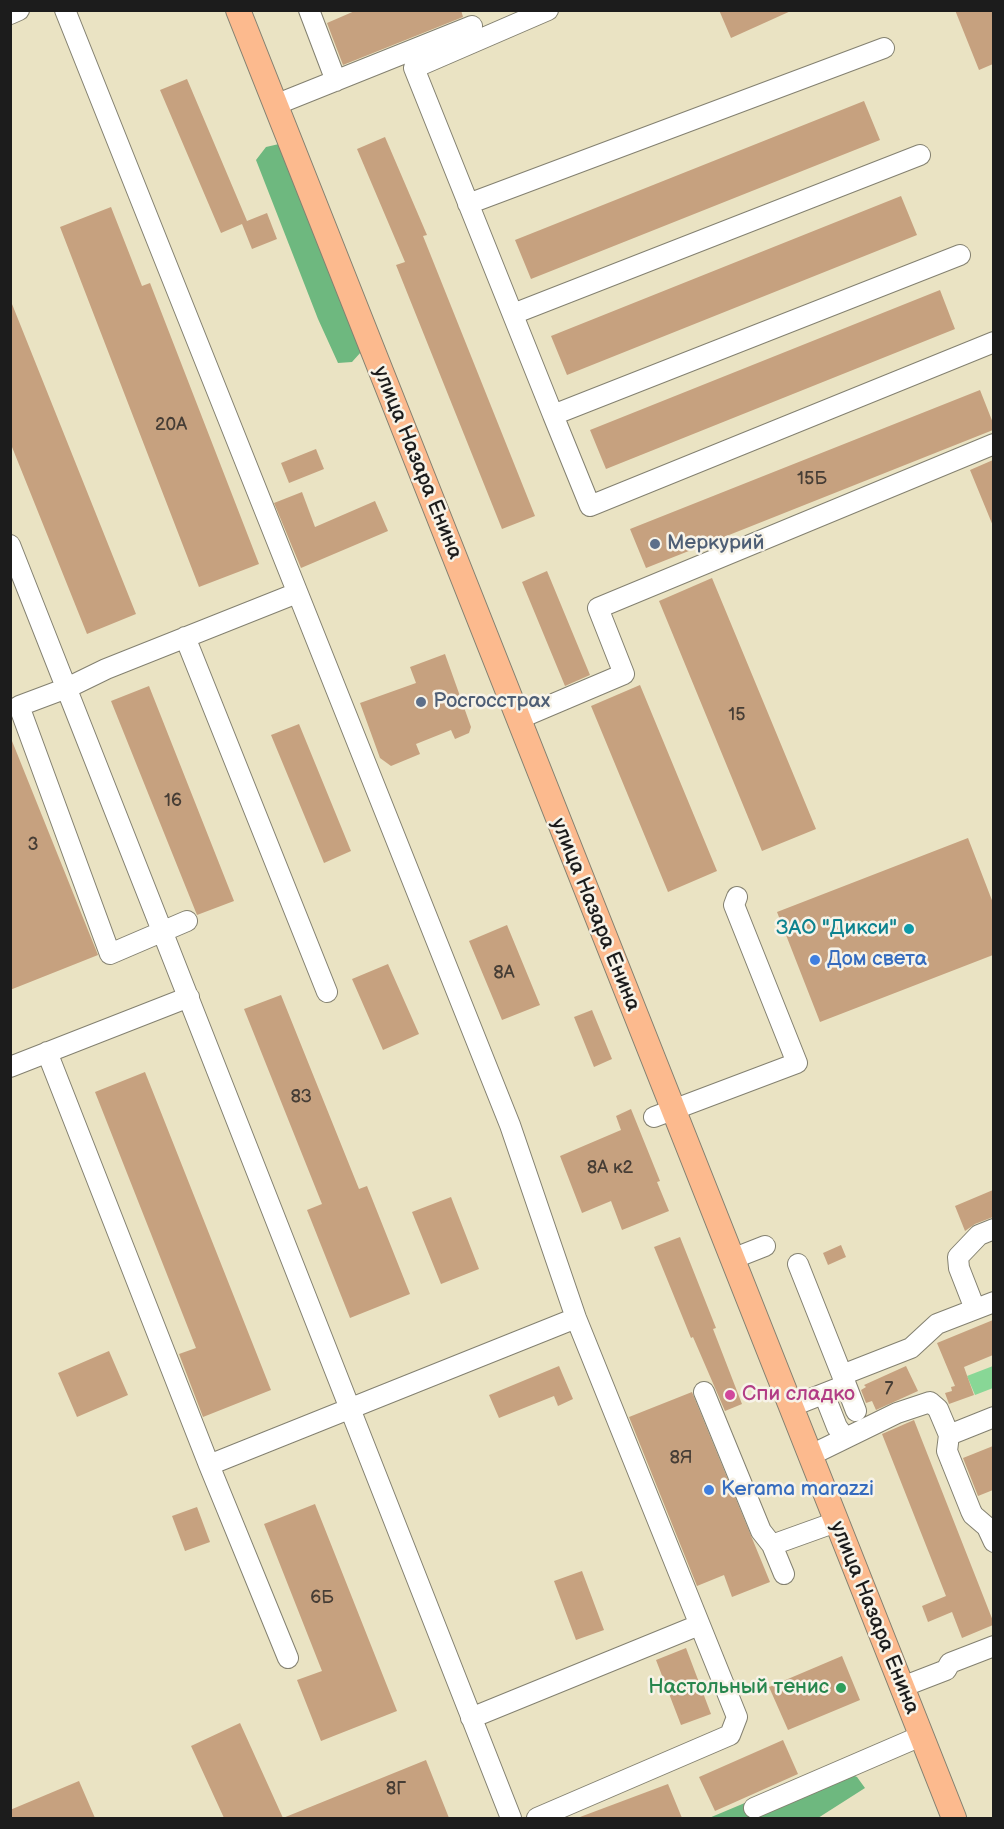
<!DOCTYPE html>
<html>
<head>
<meta charset="utf-8">
<style>
	body { margin:0 }
	#map { position:relative; width:1004px; height:1829px; overflow:hidden; background:#eae3c3; font-family:"Balsamiq Sans",sans-serif }
	canvas { display:block }
	.frame { position:absolute; inset:0; border:12px solid #1c1c1c; pointer-events:none }
</style>
</head>
<body>
<div id="map">
<canvas width="1004" height="1829"></canvas>
<div class="frame"></div>
</div>
<script>
const c = document.querySelector('canvas').getContext('2d');
c.lineJoin = 'round';
function paint(path, color) { c.fillStyle = color; c.fill(path, 'evenodd'); }
function strokePath(path, color, width, dash) { c.strokeStyle = color; c.lineWidth = width; c.lineCap = dash ? 'butt' : 'round'; c.setLineDash(dash || []); c.stroke(path); }
function write(font, color, halo, rows, align = 'center') {
  c.font = font + ' "Balsamiq Sans",sans-serif'; c.lineWidth = 5; c.setLineDash([]); c.textBaseline = 'middle'; c.strokeStyle = halo; c.fillStyle = color; for (const [text, x, y, turn = 0] of rows) {
    c.save(); c.translate(x, y); c.rotate((+turn || 0) * Math.PI / 180); c.textAlign = isNaN(turn) ? turn : align; if (halo) c.strokeText(text, 0, 0); c.fillText(text, 0, 0); c.restore();
  }
}
paint(new Path2D(`
	M993,1366V1388L975,1395L967,1376Z`), '#88d796');
paint(new Path2D(`
	M279,144L361,352L352,362L338,363L318,319L256,160L266,147Z
	M833,1766L857,1777L865,1788L818,1818H709Z`), '#6eb87f');
paint(new Path2D(`
	M357,10H461L463,17L343,65L327,23Z
	M719,10H793L731,38Z
	M955,10H993V64L979,70Z
	M187,79L247,221L267,213L277,239L252,249L242,224L221,233L160,90Z
	M864,101L880,140L531,279L515,240Z
	M385,137L427,235L423,236L535,516L502,529L396,265L405,262L357,149Z
	M901,196L917,235L567,375L551,336Z
	M111,207L142,286L150,283L259,564L199,587L60,227Z
	M940,290L955,329L606,469L590,430Z
	M10,299L136,614L87,634L10,442Z
	M980,390L993,423V430L646,568L630,529Z
	M316,449L324,469L289,483L281,463Z
	M993,460V526L970,470Z
	M302,492L315,527L375,501L388,531L301,568L274,503Z
	M547,571L590,675L565,686L522,582Z
	M712,578L816,829L762,851L659,601Z
	M445,654L471,727L469,733L455,739L451,730L416,744L420,754L391,766L380,758L360,703L416,683L410,667Z
	M640,685L717,871L668,892L591,706Z
	M149,686L234,901L197,915L111,701Z
	M299,724L351,851L324,863L271,735Z
	M10,736L98,955L10,990Z
	M968,838L993,903V955L820,1022L777,912Z
	M507,925L540,1005L502,1020L469,941Z
	M388,964L419,1034L383,1050L352,979Z
	M281,995L359,1189L367,1186L410,1294L350,1318L307,1210L322,1204L244,1009Z
	M592,1010L612,1059L594,1067L574,1017Z
	M145,1072L271,1390L203,1417L179,1354L196,1348L95,1092Z
	M631,1109L660,1181L657,1182L669,1211L622,1230L611,1201L582,1213L560,1156L621,1130L616,1116Z
	M993,1190V1217L975,1224L965,1231L955,1206Z
	M451,1197L479,1269L441,1284L412,1212Z
	M680,1237L716,1328L713,1329L742,1404L725,1411L693,1337L691,1338L654,1247Z
	M841,1245L846,1257L828,1265L823,1253Z
	M993,1320V1355L964,1367L974,1395L949,1404L945,1393L952,1391L951,1387L955,1386L937,1343Z
	M109,1351L128,1395L77,1417L58,1373Z
	M559,1366L573,1399L558,1406L554,1396L499,1418L489,1395Z
	M906,1366L918,1391L876,1410L872,1401L866,1403L861,1390L866,1387L864,1385Z
	M692,1392L770,1582L732,1597L724,1575L697,1586L629,1417Z
	M914,1420L993,1621V1625L962,1638L952,1612L928,1622L922,1606L946,1596L882,1434Z
	M993,1446V1490L978,1496L963,1458Z
	M315,1504L397,1711L321,1741L297,1680L322,1671L264,1524Z
	M197,1507L210,1542L185,1551L172,1516Z
	M582,1571L604,1630L576,1640L554,1581Z
	M686,1648L711,1714L681,1725L656,1660Z
	M842,1656L860,1700L788,1730L769,1687Z
	M240,1723L283,1818L426,1760L449,1818H224L191,1746Z
	M783,1740L798,1774L715,1811L699,1777Z
	M79,1781L95,1818H10V1810Z
	M668,1784L682,1818H580V1817Z`), '#c6a17f');
const minor = new Path2D(`
	M65,10L510,1125L576,1318L737,1717L730,1735L537,1818
	M309,10L336,81
	M548,10L414,68L553,415L960,255
	M10,14L19,10
	M275,105L472,26
	M468,204L884,48
	M513,314L920,155
	M553,415L590,506L994,342
	M10,545C178,969 343,1395 511,1818
	M185,637L327,992
	M518,719L624,674L598,608L994,444
	M187,921L110,954L19,706L67,688L106,669L297,593
	M47,1052L209,1465L288,1658
	M10,1067L189,997
	M654,1117L797,1063L734,905L737,897
	M732,1259L765,1246
	M975,1309L959,1268L958,1257L979,1235L994,1229
	M842,1375L911,1348L937,1324L994,1302
	M846,1385L856,1411
	M704,1392L761,1531L772,1545L836,1522
	M824,1394L837,1427L845,1438
	M790,1407L846,1385L798,1264
	M949,1435L994,1417
	M809,1456L897,1413L930,1402L938,1409L949,1435L947,1451L971,1511L973,1515L987,1527L994,1542
	M209,1465L576,1318
	M772,1545L784,1574
	M902,1687L946,1670L950,1663L994,1646
	M471,1718L699,1625
	M754,1808L921,1736`);
const major = new Path2D(`
	M238,10L954,1818`);
strokePath(minor, '#838070', 22);
strokePath(major, '#838070', 26);
strokePath(minor, '#fff', 20);
strokePath(major, '#fcba8e', 24);
for (const [x, y, r, color] of [
	[655,544,6,"#5c6f8a"],
	[421,702,6,"#5c6f8a"],
	[909,929,6,"#0f9aa8"],
	[815,960,6,"#3f7fe0"],
	[730,1395,6,"#d1479c"],
	[709,1490,6,"#3f7fe0"],
	[841,1688,6,"#2e9e5b"]
]) { const dot = new Path2D(); dot.arc(x, y, r, 0, 2 * Math.PI); c.fillStyle = color; c.fill(dot); strokePath(dot, '#f7f3e8', 2); }
write('18px', '#463d35', null, [
	["20А",171,425],
	["15Б",812,479],
	["15",737,715],
	["16",173,801],
	["3",33,845],
	["8А",504,973],
	["8З",301,1097],
	["8А к2",610,1168],
	["7",889,1389],
	["8Я",681,1458],
	["6Б",322,1598],
	["8Г",396,1789]
]);
write('21px', '#1c1c1c', '#f7f3e8', [
	["улица Назара Енина",417,463,68],
	["улица Назара Енина",595,915,68],
	["улица Назара Енина",874,1618,68]
]);
write('21px', '#4e5e75', '#f7f3e8', [
	["Меркурий",667,544],
	["Росгосстрах",433,702]
], 'left');
write('21px', '#0d838f', '#f7f3e8', [
	["ЗАО \"Дикси\"",897,929]
], 'right');
write('21px', '#366cbe', '#f7f3e8', [
	["Дом света",827,960],
	["Kerama marazzi",721,1490]
], 'left');
write('21px', '#b23c85', '#f7f3e8', [
	["Спи сладко",742,1395]
], 'left');
write('21px', '#27864d', '#f7f3e8', [
	["Настольный тенис",829,1688]
], 'right');
</script>
</body>
</html>
